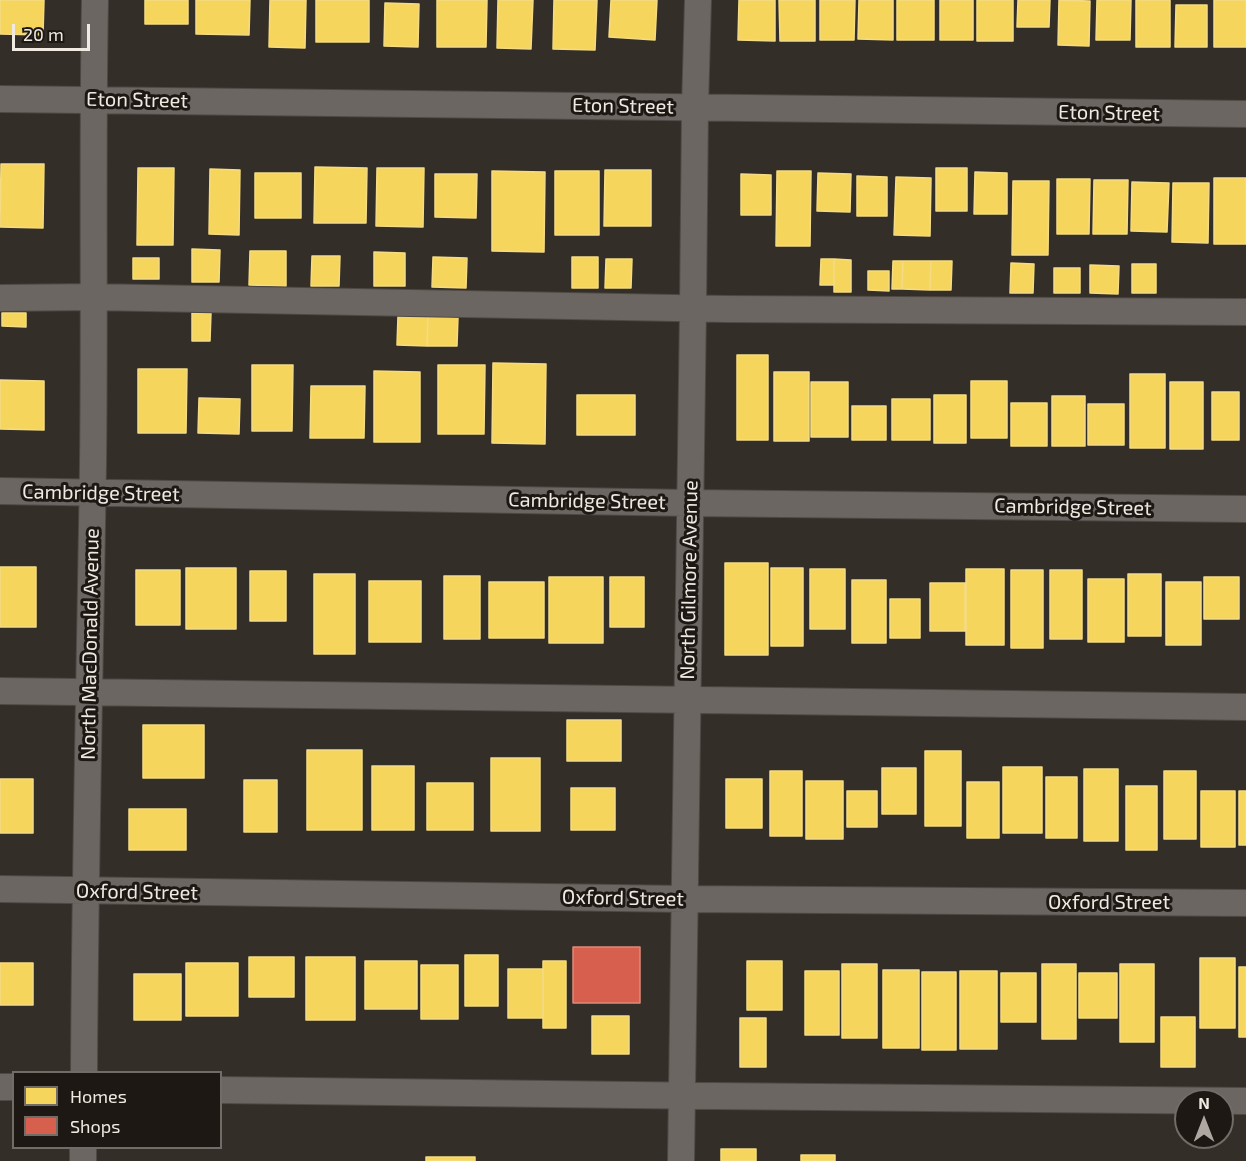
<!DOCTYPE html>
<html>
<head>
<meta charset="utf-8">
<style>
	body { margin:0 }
	#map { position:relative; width:1246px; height:1161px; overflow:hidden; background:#342e28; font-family:"Exo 2",sans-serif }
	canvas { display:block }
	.legend { position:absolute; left:12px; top:1071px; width:210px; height:78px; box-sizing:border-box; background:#1d1813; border:2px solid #716c66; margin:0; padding:8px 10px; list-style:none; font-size:18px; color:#f0eae2 }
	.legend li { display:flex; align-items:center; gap:12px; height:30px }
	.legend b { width:30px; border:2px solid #716c66 }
	.north { position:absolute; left:1174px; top:1089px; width:60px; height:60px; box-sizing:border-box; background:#1d1813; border:2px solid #716c66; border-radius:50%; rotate:0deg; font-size:16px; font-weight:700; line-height:24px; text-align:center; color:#f0eae2 }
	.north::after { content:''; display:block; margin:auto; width:21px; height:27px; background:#aea8a1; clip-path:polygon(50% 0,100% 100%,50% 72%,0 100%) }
	.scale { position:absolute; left:12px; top:24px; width:78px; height:27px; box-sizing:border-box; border:3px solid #f0eae2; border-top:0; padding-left:8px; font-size:18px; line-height:21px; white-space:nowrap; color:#f0eae2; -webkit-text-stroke:4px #1d1813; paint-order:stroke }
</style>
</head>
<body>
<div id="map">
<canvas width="1246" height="1161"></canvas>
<ul class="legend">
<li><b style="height:16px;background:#f6d55c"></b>Homes</li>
<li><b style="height:16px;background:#d6604d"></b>Shops</li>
</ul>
<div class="north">N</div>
<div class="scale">20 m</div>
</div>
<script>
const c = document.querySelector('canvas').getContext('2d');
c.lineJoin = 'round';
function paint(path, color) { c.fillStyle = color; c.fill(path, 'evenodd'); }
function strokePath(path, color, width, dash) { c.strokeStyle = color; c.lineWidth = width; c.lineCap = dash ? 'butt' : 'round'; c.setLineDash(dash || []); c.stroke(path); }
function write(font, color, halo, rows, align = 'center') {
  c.font = font + ' "Exo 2",sans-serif'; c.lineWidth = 6; c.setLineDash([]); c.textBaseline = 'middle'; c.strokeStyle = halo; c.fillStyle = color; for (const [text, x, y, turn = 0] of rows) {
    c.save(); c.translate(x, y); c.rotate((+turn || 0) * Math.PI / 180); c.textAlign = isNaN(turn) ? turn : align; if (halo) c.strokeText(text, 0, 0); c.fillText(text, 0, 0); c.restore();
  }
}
const homes = new Path2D(`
	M0,0H44L43,35L0,34Z
	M145,0H188V24H145Z
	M196,0H250L249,35L196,34Z
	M270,0H306L305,48L269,47Z
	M316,0H369V42H316Z
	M437,0H487L486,47H437Z
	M498,0H533L531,49L497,48Z
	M554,0H597L595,50L553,49Z
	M611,0H657L655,40L609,37Z
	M739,0H775V41L738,40Z
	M779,0H815V41H780Z
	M820,0H855L854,40H820Z
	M859,0H893V40L858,39Z
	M897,0H934V40H897Z
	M940,0H973V40H940Z
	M977,0H1013V41H977Z
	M1018,0H1050L1049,27H1017Z
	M1059,0L1090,1L1089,46L1058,45Z
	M1097,0H1131L1130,40H1096Z
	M1136,0H1170V47H1136Z
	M1214,0H1246V47H1214Z
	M385,3L419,4L418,47L384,46Z
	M1176,5H1207V47H1175Z
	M1,164H44L43,228L0,227Z
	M315,167L367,168L366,223H314Z
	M138,168H174L173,245H137Z
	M377,168H424L423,227L376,226Z
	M936,168H967V211H936Z
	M210,169L240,170L239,235L209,234Z
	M605,170H651V226H604Z
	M492,171L545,172L544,252L492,251Z
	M555,171H599V235H555Z
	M777,171H811L810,246H776Z
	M975,172L1007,173V214H974Z
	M255,173H301V218H255Z
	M818,173L851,174L850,212L817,211Z
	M435,174H477L476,218L435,217Z
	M741,174L771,175V215H741Z
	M857,176L887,177V216H857Z
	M896,177L931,178L930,236L894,235Z
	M1214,178H1246V244H1214Z
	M1057,179H1090L1089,234H1057Z
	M1094,180H1128L1127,234H1093Z
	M1013,181H1049L1048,255H1012Z
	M1132,182L1169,183L1167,232L1131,231Z
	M1173,183H1209L1208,243L1172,242Z
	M192,249L220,250L219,282H192Z
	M250,251H286V286L249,285Z
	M374,252L405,253V286H374Z
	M312,256H340L339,286H311Z
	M433,257L467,258L466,288L432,287Z
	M572,257H598V288H572Z
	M133,258H159V279H133Z
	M606,259H632L631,288H605Z
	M821,259H834V285H820Z
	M834,259L851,260V292H834Z
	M893,261H903L902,289H892Z
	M903,261H931L930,290L902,289Z
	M931,261H952L951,290H930Z
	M1011,263L1034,264L1033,293H1010Z
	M1132,264H1156V293H1132Z
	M1090,265L1119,266L1118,294L1090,293Z
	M1054,268H1080V293H1054Z
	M868,271H889V291L868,290Z
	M2,313H26V327L2,326Z
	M192,313H211L210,341H192Z
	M398,316L428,317L427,346L397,345Z
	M428,317H458L457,346H427Z
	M737,355H768V440H737Z
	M493,363L546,364L545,444L492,443Z
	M252,365H293L292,431H252Z
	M438,365H485L484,434H438Z
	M138,369H187L186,433H138Z
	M374,371L420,372V442H374Z
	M774,372H809V441H774Z
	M1130,374H1165V448H1130Z
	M0,380L44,381V430L0,429Z
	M971,381H1007V438H971Z
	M811,382H848V437H811Z
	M1170,382H1203V449H1170Z
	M311,386H365L364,438H310Z
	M1212,392H1239V440H1212Z
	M577,395H635V435H577Z
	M934,395H966V443H934Z
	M1052,396H1085V446H1052Z
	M199,398L240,399L239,434L198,433Z
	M892,399H930V440H892Z
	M1011,403H1047V446H1011Z
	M1088,404H1124V445H1088Z
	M852,406H886V440H852Z
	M725,563H768V655H725Z
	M0,567H36V627H0Z
	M186,568H236V629H186Z
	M771,568H803V646H771Z
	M810,569H845V629H810Z
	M966,569H1004V645H966Z
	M136,570H180V625H136Z
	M1011,570H1043V648H1011Z
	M1050,570H1082V639H1050Z
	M250,571H286V621H250Z
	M314,574H355V654H314Z
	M1128,574H1161V636H1128Z
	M444,576H480V639H444Z
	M549,577H603V643H549Z
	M610,577H644V627H610Z
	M1204,577H1239V619H1204Z
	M1088,579H1124V642H1088Z
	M852,580H886V643H852Z
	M369,581H421V642H369Z
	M489,582H544V638H489Z
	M1166,582H1201V645H1166Z
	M930,583H965V631H930Z
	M890,599H920V638H890Z
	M567,720H621V761H567Z
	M143,725H204V778H143Z
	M307,750H362V830H307Z
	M925,751H961V826H925Z
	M491,758H540V831H491Z
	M372,766H414V830H372Z
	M1003,767H1042V833H1003Z
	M882,768H916V814H882Z
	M1084,769H1118V841H1084Z
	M770,771H802V836H770Z
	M1164,771H1196V839H1164Z
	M1046,777H1077V838H1046Z
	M0,779H33V833H0Z
	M726,779H762V828H726Z
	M244,780H277V832H244Z
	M806,781H843V839H806Z
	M967,782H999V838H967Z
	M427,783H473V830H427Z
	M1126,786H1157V850H1126Z
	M571,788H615V830H571Z
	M847,791H877V827H847Z
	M1201,791H1235V847H1201Z
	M1239,791H1246V845H1239Z
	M129,809H186V850H129Z
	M465,955H498V1006H465Z
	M249,957H294V997H249Z
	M306,957H355V1020H306Z
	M1200,958H1235V1028H1200Z
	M365,961H417V1009H365Z
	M543,961H566V1028H543Z
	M747,961H782V1010H747Z
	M0,963H33V1005H0Z
	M186,963H238V1016H186Z
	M842,964H877V1038H842Z
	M1042,964H1076V1039H1042Z
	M1120,964H1154V1042H1120Z
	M421,965H458V1019H421Z
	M1239,967H1246V1037H1239Z
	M508,969H543V1018H508Z
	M883,970H919V1048H883Z
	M805,971H839V1035H805Z
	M960,971H997V1049H960Z
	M922,972H956V1050H922Z
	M1001,973H1036V1022H1001Z
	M1079,973H1117V1018H1079Z
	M134,974H181V1020H134Z
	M592,1016H629V1054H592Z
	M1161,1017H1195V1067H1161Z
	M740,1018H766V1067H740Z
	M721,1149H756V1161H721Z
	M801,1155H835V1161H801Z
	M426,1157H475V1161H426Z`);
paint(homes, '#f6d55c');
strokePath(homes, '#f4db84', 1.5);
const shops = new Path2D(`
	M573,947H640V1003H573Z`);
paint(shops, '#d6604d');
strokePath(shops, '#de897a', 1.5);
const minor = new Path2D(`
	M0,99L1246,114
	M0,298L93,297L727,309L1246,312
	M0,491L690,503L1246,509
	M0,691L1246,707
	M0,889L685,899L1246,903
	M84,1072C85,869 90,667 93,464C95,309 92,155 95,0
	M0,1087H14
	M220,1090L714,1096L1246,1101
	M83,1161V1148
	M681,1161L693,308L695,107L698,0`);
strokePath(minor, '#4e4944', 28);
strokePath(minor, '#6b6661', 26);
write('20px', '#f0eae2', '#1d1813', [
	["Eton Street",137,100,1],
	["Eton Street",623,106,1],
	["Eton Street",1109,113,1],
	["Cambridge Street",101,493,1],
	["Cambridge Street",587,501,1],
	["Cambridge Street",1073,507,1],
	["North Gilmore Avenue",689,580,-89],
	["North MacDonald Avenue",90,644,-89],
	["Oxford Street",137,892,1],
	["Oxford Street",623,898,1],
	["Oxford Street",1109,902]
]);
</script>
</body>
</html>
